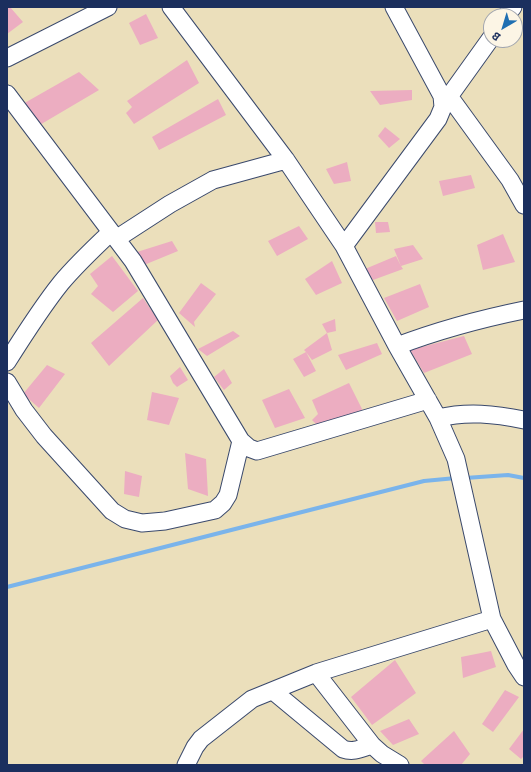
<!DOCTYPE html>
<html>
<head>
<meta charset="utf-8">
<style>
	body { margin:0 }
	#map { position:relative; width:531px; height:772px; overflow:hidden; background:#ebdfbb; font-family:Mali,sans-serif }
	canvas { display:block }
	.frame { position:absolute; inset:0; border:8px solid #1b2f5e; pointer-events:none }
	.north { position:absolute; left:483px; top:8px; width:40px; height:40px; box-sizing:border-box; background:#fcf5e5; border:1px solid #a2a6af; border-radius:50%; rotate:218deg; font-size:11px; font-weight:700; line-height:16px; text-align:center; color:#1b2f5e }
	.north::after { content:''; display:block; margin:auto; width:14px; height:18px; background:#1f6fb2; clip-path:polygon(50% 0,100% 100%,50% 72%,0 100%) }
</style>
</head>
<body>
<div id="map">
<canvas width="531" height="772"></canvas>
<div class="frame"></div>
<div class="north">B</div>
</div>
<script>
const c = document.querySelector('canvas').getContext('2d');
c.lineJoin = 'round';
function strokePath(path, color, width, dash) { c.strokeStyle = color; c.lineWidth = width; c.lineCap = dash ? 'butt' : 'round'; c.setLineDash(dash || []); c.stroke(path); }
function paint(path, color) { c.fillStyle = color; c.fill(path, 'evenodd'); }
strokePath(new Path2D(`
	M465,478L508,475L524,478
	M7,587L424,481L456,478`), '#7ab4eb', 4);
paint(new Path2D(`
	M7,7H10L23,22L7,34Z
	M146,14L158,38L140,45L129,23Z
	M187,60L199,83L134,124L126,113L132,107L127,101Z
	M79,72L99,90L38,126L21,105Z
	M412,90V100L380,105L370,91Z
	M218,99L226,115L159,150L152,137Z
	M385,127L400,139L389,148L378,136Z
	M347,162L351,181L334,184L326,169Z
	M471,175L475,188L443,196L439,181Z
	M375,222H388L390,232L376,233Z
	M299,226L308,239L277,256L268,241Z
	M503,234L515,262L483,270L477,245Z
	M172,241L178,251L144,265L137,252Z
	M413,245L423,259L401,266L403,269L373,280L365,269L396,256L401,266L394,249Z
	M112,256L138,291L113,312L91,294L98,286L90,274Z
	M332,261L342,283L316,295L305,279Z
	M201,283L216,294L194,322L195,327L179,313Z
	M420,284L429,307L397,321L384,298Z
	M143,298L158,320L109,366L91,343Z
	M335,319L336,331L327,333L332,350L312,360L306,352L316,371L304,377L293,359L306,352L304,350L327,333L322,324Z
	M233,331L240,336L207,356L198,349Z
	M464,336L472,354L424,373L410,350Z
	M377,343L382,354L346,370L338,355Z
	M47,365L65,374L39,408L23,394Z
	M180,367L188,380L177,387L173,383L170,376Z
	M224,369L232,383L224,390L214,377Z
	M349,383L363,411L319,427L312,420L318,414L312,400Z
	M289,389L305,418L275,428L262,400Z
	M152,392L179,398L169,425L147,420Z
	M185,453L206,459L208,496L188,489Z
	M125,471L142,476L139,497L124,494Z
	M491,651L496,667L463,678L461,657Z
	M395,660L416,693L372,725L351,697Z
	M505,690L519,697L493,732L482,724Z
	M409,719L419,734L393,745L380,731Z
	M524,729V756L521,759L509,749Z
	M454,731L470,754L461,765H425L421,761Z`), '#ecadc1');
const street = new Path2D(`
	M171,7L286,160L344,246L397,346L438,418L456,459L492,619L516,665L524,677
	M506,16L513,7
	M7,58L108,7
	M7,94L133,261L241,441L249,448L257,451L428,400
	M449,96L510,180L524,205
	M443,105L491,38
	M116,239L170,204L213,180L286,160
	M344,246L438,119L443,107L442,96L394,7
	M397,346C439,330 480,319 524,310
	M7,362C24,335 41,308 61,283C76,265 94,248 111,232
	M7,382L24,410L44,436L112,511L125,519L142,523L165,521L215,510L223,503L228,495L241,441
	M438,418C467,411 495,414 524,420
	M316,673L372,745L382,754L400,765
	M273,691L343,749C354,753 362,748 372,745
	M186,765L195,747L201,739L252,699L316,673L492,619`);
strokePath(street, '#3a496c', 19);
strokePath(street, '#fff', 17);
</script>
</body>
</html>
